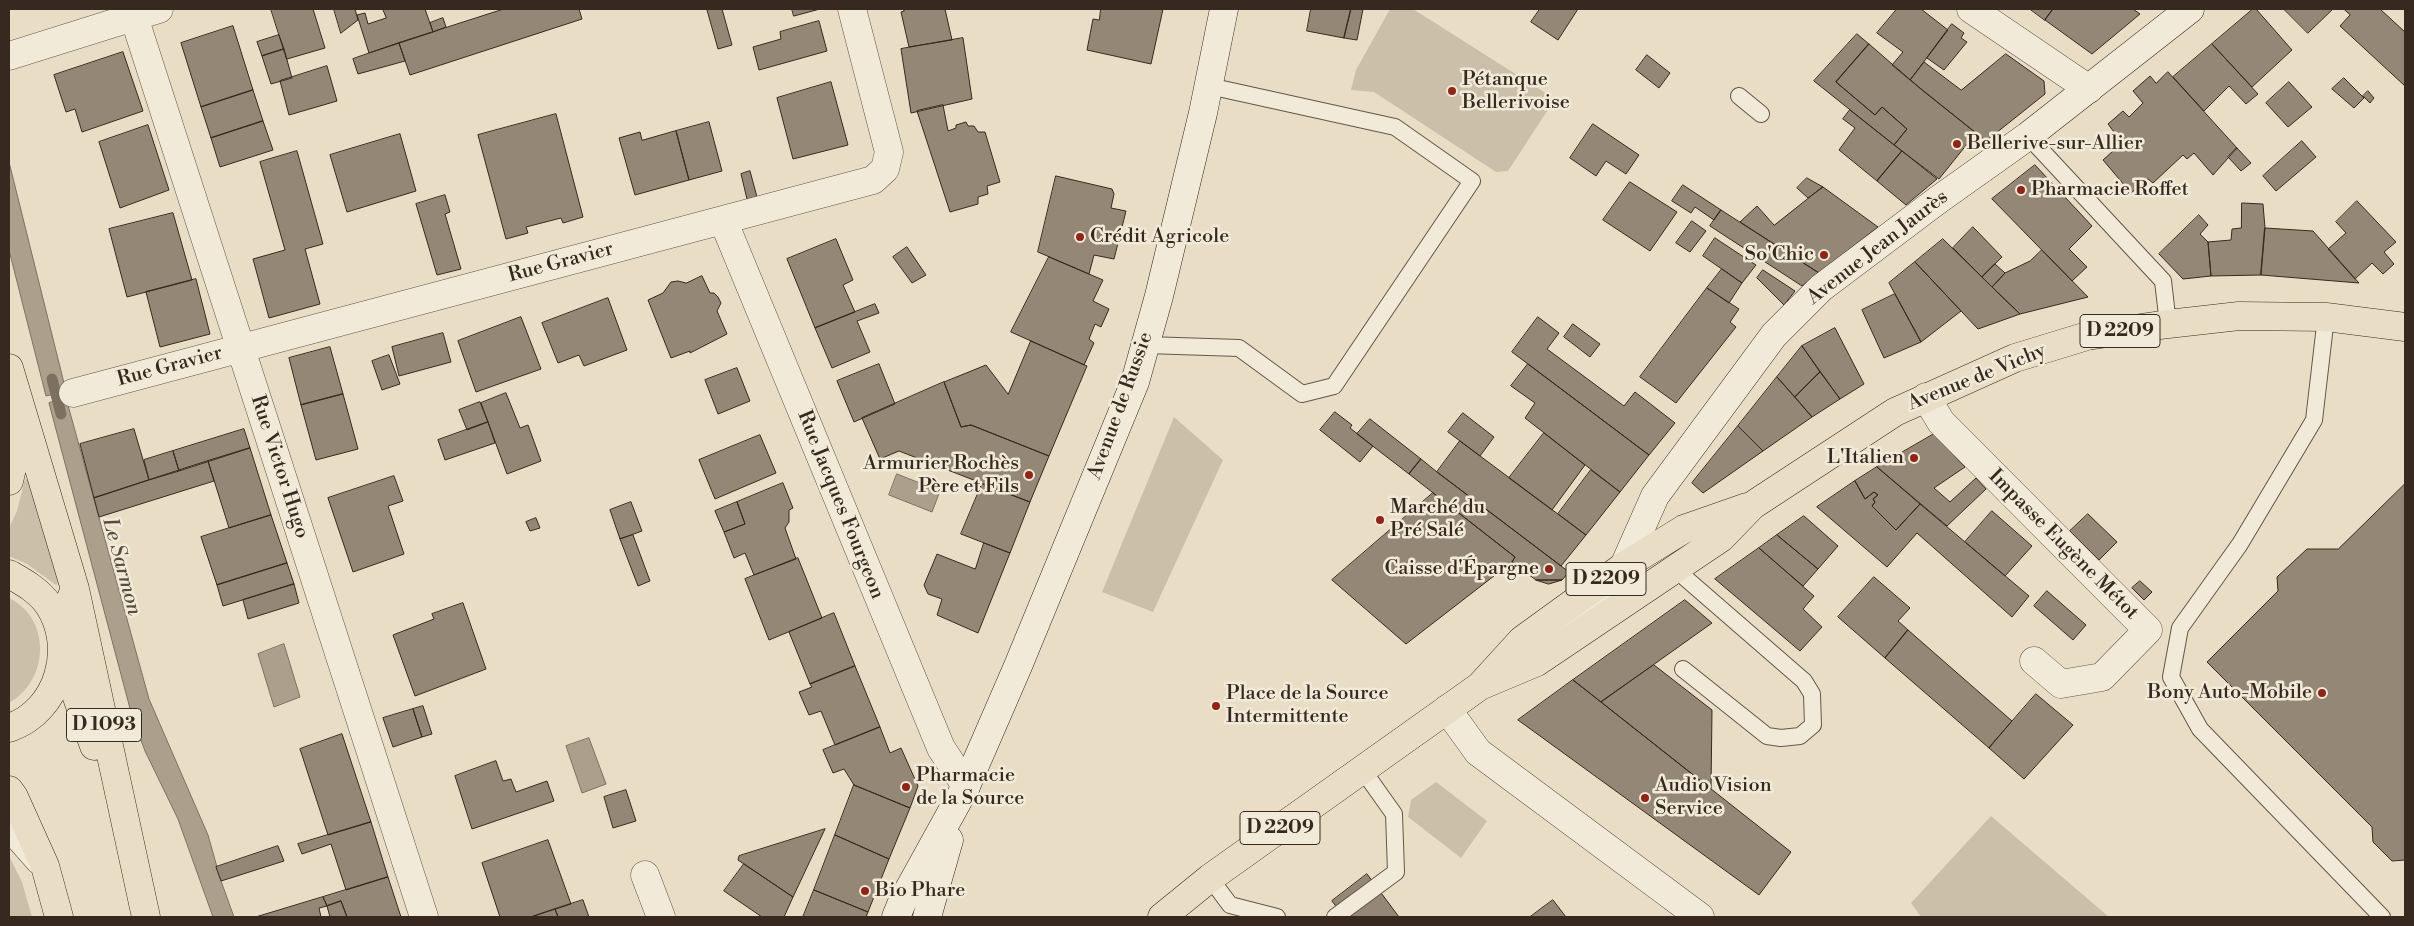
<!DOCTYPE html>
<html>
<head>
<meta charset="utf-8">
<style>
	body { margin:0 }
	#map { position:relative; width:2414px; height:926px; overflow:hidden; background:#e9dec5; font-family:"Libre Bodoni",serif }
	canvas { display:block }
	.frame { position:absolute; inset:0; border:10px solid #37291f; pointer-events:none }
</style>
</head>
<body>
<div id="map">
<canvas width="2414" height="926"></canvas>
<div class="frame"></div>
</div>
<script>
const c = document.querySelector('canvas').getContext('2d');
c.lineJoin = 'round';
function paint(path, color) { c.fillStyle = color; c.fill(path, 'evenodd'); }
function strokePath(path, color, width, dash) { c.strokeStyle = color; c.lineWidth = width; c.lineCap = dash ? 'butt' : 'round'; c.setLineDash(dash || []); c.stroke(path); }
function write(font, color, halo, rows, align = 'center') {
  c.font = font + ' "Libre Bodoni",serif'; c.lineWidth = 5; c.setLineDash([]); c.textBaseline = 'middle'; c.strokeStyle = halo; c.fillStyle = color; for (const [text, x, y, turn = 0] of rows) {
    c.save(); c.translate(x, y); c.rotate((+turn || 0) * Math.PI / 180); c.textAlign = isNaN(turn) ? turn : align; if (halo) c.strokeText(text, 0, 0); c.fillText(text, 0, 0); c.restore();
  }
}
paint(new Path2D(`
	M1390,9H1413L1555,99L1508,171L1496,172L1374,92L1351,90L1356,70Z
	M1174,417L1223,460L1153,612L1102,592Z
	M25,479L34,480L62,580L56,585L27,564L9,556V528L17,511Z
	M9,598C52,619 49,681 9,703Z
	M1436,782L1487,821L1461,858L1408,817L1411,800Z
	M1991,816L2109,917H1921L1911,903Z
	M9,856L22,882L32,917H9Z`), '#cbbfa9');
const water = new Path2D(`
	M9,162L66,391L46,396L9,250Z
	M66,398L149,699L208,835L221,881L234,917H213L178,819L145,751L132,716L49,403Z
	M897,474L940,491L932,512L889,495Z
	M284,644L300,697L274,707L258,654Z
	M589,738L606,784L582,793L566,746Z`);
paint(water, '#aca08d');
strokePath(water, '#7d7061', 1);
strokePath(new Path2D(`
	M52,379L61,414`), '#7d7061', 11);
const building = new Path2D(`
	M271,9H313L325,48L287,59Z
	M334,9H355L358,20L341,33Z
	M383,9H425L433,32L369,53L357,15L365,13L368,24L386,18Z
	M504,9H579L582,19L410,75L399,43Z
	M711,9H722L732,45L718,49L707,10Z
	M792,9H820L794,16Z
	M903,9H945L952,40L909,47L901,12L904,11Z
	M1101,9H1163L1151,64L1087,50L1093,19L1099,20Z
	M1311,9H1351L1344,38L1307,31Z
	M1351,9H1363L1357,40L1344,38Z
	M1540,9H1578L1558,40L1531,22Z
	M1897,9H1921L1948,30L1910,80L1892,65L1903,52L1877,33Z
	M2030,9H2053L2045,20Z
	M2053,9H2133L2140,14L2092,54L2045,20Z
	M2253,9H2256L2292,50L2252,87L2212,44Z
	M2284,9H2333L2308,33Z
	M2344,9H2380L2405,32V86L2340,26L2350,15Z
	M443,18L446,27L433,32L430,23Z
	M819,21L827,51L759,70L753,47L781,39L780,32Z
	M1952,24L1964,33L1961,38L1967,42L1944,70L1927,58Z
	M233,26L253,90L201,107L181,43Z
	M1857,34L1869,44L1836,82L1875,115L1882,107L1907,129L1894,145L1814,81Z
	M279,35L284,49L262,56L257,42Z
	M963,38L972,99L911,113L901,49Z
	M399,43L405,61L358,74L353,59Z
	M1869,44L1922,90L1976,133L1939,179L1894,145L1907,129L1882,107L1875,115L1836,82Z
	M2212,44L2258,94L2246,104L2229,86L2204,111L2173,77Z
	M284,49L292,78L271,84L262,56Z
	M123,52L143,111L82,132L75,109L66,112L54,75Z
	M2006,54L2044,81L2045,94L1986,141L1910,80L1924,62L1961,90Z
	M1647,55L1670,73L1659,88L1636,70Z
	M327,66L337,101L289,115L280,81Z
	M2168,72L2237,148L2213,175L2194,153L2187,159L2183,155L2153,183L2148,179L2131,193L2103,160L2123,142L2118,137L2113,141L2109,137L2114,132L2108,124L2123,111L2129,117L2143,103L2133,91L2150,76L2156,83Z
	M2344,78L2364,98L2354,108L2332,89Z
	M831,82L848,145L793,159L777,98Z
	M2289,82L2312,107L2288,127L2266,103Z
	M253,90L263,121L211,138L201,107Z
	M2368,91L2374,98L2370,103L2363,96Z
	M943,105L948,131L956,128V125L966,122L968,126H974L978,132H985L1000,182L987,186L988,194L978,197V204L950,212L917,111Z
	M1850,110L1902,151L1877,181L1839,150L1855,128L1843,119Z
	M556,114L583,217L563,223L561,218L526,227L528,233L506,239L478,135Z
	M263,121L273,150L220,167L211,138Z
	M709,122L722,171L689,180L676,131Z
	M1593,124L1639,155L1626,174L1606,161L1596,176L1570,158Z
	M148,125L169,190L120,208L99,142Z
	M676,131L689,180L635,195L619,138L640,132L642,140Z
	M400,134L416,191L347,212L330,155Z
	M2302,141L2316,157L2276,191L2263,176Z
	M2237,148L2251,163L2241,171L2228,157Z
	M297,151L323,244L305,249L320,304L269,318L253,259L285,250L260,162Z
	M1902,151L1937,179L1906,205L1877,181Z
	M2035,165L2092,226L2069,249L2087,267L2072,281L1992,199Z
	M750,171L757,197L747,199L741,174Z
	M1056,176L1112,189L1114,194L1111,208L1126,211L1114,259L1094,255L1089,274L1038,252Z
	M1807,178L1823,187L1808,198L1797,188Z
	M1630,182L1677,212L1650,251L1603,220Z
	M1683,185L1721,210L1714,220L1695,207L1691,213L1672,201Z
	M1823,187L1878,227L1819,273L1740,222L1757,206L1774,225Z
	M445,195L450,212L445,214L461,269L437,275L416,204Z
	M2357,201L2396,242L2384,252L2394,264L2383,274L2372,263L2355,279L2328,249L2346,233L2336,222Z
	M2242,203L2263,204L2265,228L2261,275L2211,276L2208,242L2231,240L2232,229L2241,228Z
	M1721,210L1819,273L1802,286L1710,226Z
	M173,213L192,280L127,297L109,229Z
	M2199,215L2208,225L2200,234L2208,242L2211,276L2183,279L2159,254Z
	M1692,221L1706,231L1690,252L1676,243Z
	M1973,227L2002,257L1982,277L1953,248Z
	M2265,228L2313,231L2359,283L2261,275Z
	M1715,238L1756,265L1742,283L1703,256Z
	M836,239L853,280L843,285L855,312L815,328L787,259Z
	M1943,239L1992,287L2020,314L1978,329L1915,262Z
	M907,247L926,275L912,283L893,257Z
	M2042,250L2088,297L2020,314L1992,287L2005,273L2030,261Z
	M1049,257L1103,280L1093,301L1109,309L1101,327L1095,324L1089,339L1094,343L1084,365L1011,332Z
	M1915,262L1961,311L1921,342L1889,283Z
	M1995,264L2005,273L1992,287L1982,277Z
	M1722,269L1742,283L1729,303L1707,288Z
	M1763,270L1795,291L1784,305L1757,278Z
	M702,276L710,293H714L718,297L721,303L717,311L727,334L690,353V351L671,358L648,300L663,293L671,282L678,281L686,283Z
	M196,279L210,334L160,347L146,292Z
	M1707,288L1739,309L1730,322L1736,327L1676,403L1640,377Z
	M1895,294L1921,342L1884,358L1862,310Z
	M608,298L627,350L584,366L579,355L558,363L542,323Z
	M875,304L879,313L857,321L870,352L832,368L815,328Z
	M521,317L541,369L476,392L458,341Z
	M1538,317L1559,333L1547,349L1624,406L1635,392L1675,423L1649,455L1512,352Z
	M1573,324L1600,344L1590,357L1564,337Z
	M1835,328L1864,384L1840,399L1802,346Z
	M443,333L451,362L399,376L392,347Z
	M1031,341L1087,366L1049,456L971,425L961,427L944,382L986,365L1008,394Z
	M1802,346L1820,372L1795,397L1777,377Z
	M330,347L343,394L301,405L289,358Z
	M389,355L400,384L382,390L372,361Z
	M879,364L895,404L854,422L837,381Z
	M1528,364L1649,455L1620,492L1525,418L1535,403L1511,386Z
	M737,368L750,401L718,414L705,380Z
	M1820,372L1840,399L1812,417L1795,397Z
	M1777,377L1812,417L1763,451L1738,426Z
	M944,382L961,427L971,425L1049,456L1030,502L899,451L880,459L862,418Z
	M506,393L520,428L528,425L541,461L507,474L481,403Z
	M343,394L358,449L316,460L301,405Z
	M480,402L488,422L467,430L459,410Z
	M1335,412L1352,425L1350,428L1373,446L1360,462L1320,430Z
	M1463,413L1494,437L1480,456L1448,432Z
	M1370,419L1421,459L1409,474L1357,434Z
	M488,422L495,443L445,460L438,440Z
	M1738,426L1763,451L1703,493L1692,483Z
	M134,429L149,480L94,498L80,444Z
	M244,429L250,448L179,471L173,451Z
	M1544,433L1585,465L1552,510L1509,478Z
	M1934,434L1965,467L1934,488L1950,502L1976,478L1986,489L1947,526L1877,467Z
	M760,435L776,473L715,499L699,460Z
	M1460,441L1586,535L1561,566L1437,472Z
	M250,448L271,515L229,528L208,461Z
	M173,451L179,471L149,480L144,460Z
	M1421,459L1437,472L1569,572L1562,580H1536L1512,562L1515,557L1409,474Z
	M208,461L214,481L99,517L94,498Z
	M1877,467L1920,504L1896,530L1872,506L1875,502L1873,499L1878,495L1874,492L1865,499L1855,481Z
	M1591,470L1620,492L1586,535L1558,514Z
	M394,476L403,501L388,506L404,554L353,572L328,498Z
	M1855,481L1865,499L1874,492L1878,495L1873,499L1875,502L1872,506L1896,530L1920,504L2029,596L2012,617L1917,533L1887,567L1817,507Z
	M783,483L793,508L789,510V522L785,528L796,559L754,575L745,553L734,558L724,532L745,524L737,502Z
	M982,484L1030,502L1010,553L961,534Z
	M2405,484V860L2392,861L2373,842L2372,827L2207,662L2278,591L2277,577L2307,549H2338Z
	M1433,493L1515,557L1512,562L1406,644L1332,580Z
	M631,502L642,531L620,539L610,510Z
	M737,502L745,524L724,532L715,511Z
	M1992,511L2032,546L2005,576L1965,542Z
	M2088,514L2117,542L2099,560L2070,531Z
	M271,515L287,563L217,585L201,537Z
	M1804,516L1838,546L1818,569L1777,535Z
	M536,518L540,528L530,531L526,522Z
	M633,535L650,581L638,586L620,539Z
	M1777,535L1818,569L1803,586L1759,548Z
	M984,543L1010,553L978,633L937,615L942,599L928,594L924,585L937,554L975,569Z
	M1759,548L1814,596L1803,609L1822,627L1800,651L1715,579Z
	M798,558L822,618L769,640L745,579Z
	M287,563L294,584L223,606L217,585Z
	M1874,577L1910,608L1898,621L1908,630L1885,658L1838,617Z
	M1536,580H1562L1549,584Z
	M2140,581L2152,592L2144,600L2132,588Z
	M294,584L299,603L248,619L243,600Z
	M2047,591L2086,625L2073,640L2034,606Z
	M1685,600L1712,623L1601,702L1573,680Z
	M463,603L486,669L415,696L393,635L434,619L432,614Z
	M834,613L855,666L810,684L789,632Z
	M1908,630L2012,721L1989,748L1885,658Z
	M1654,665L1712,710L1711,789L1601,702Z
	M855,666L880,727L835,745L821,711L809,715L799,692L812,687L810,684Z
	M1573,680L1791,852L1759,895L1518,720Z
	M2036,694L2073,725L2024,779L1989,748Z
	M423,706L432,734L422,737L413,709Z
	M413,709L422,737L393,747L383,718Z
	M880,727L890,753L901,748L918,786L910,808L854,785L844,769L833,773L823,750Z
	M342,734L371,822L328,835L300,749Z
	M496,761L503,781L511,779L516,792L547,781L554,801L472,829L455,776Z
	M854,785L910,808L889,859L835,835Z
	M626,790L636,821L613,828L604,797Z
	M371,822L388,877L346,890L331,844L302,854L298,844Z
	M825,829L793,897L738,860L739,856Z
	M835,835L889,859L868,912L814,890Z
	M548,840L571,904L531,917H500L482,863Z
	M278,846L284,861L221,881L216,867Z
	M744,864L793,897L784,917H762L724,891Z
	M1367,874L1399,917H1344L1332,901Z
	M388,877L401,917H347L341,901L327,906L323,897Z
	M814,890L868,912L866,917H803Z
	M323,897L327,906L319,908L321,917H256Z
	M583,900L589,917H558L555,909Z
	M1553,900L1566,917H1530Z
	M341,901L347,917H330L327,906Z
	M555,909L558,917H531Z`);
paint(building, '#948775');
strokePath(building, '#37291f', 1);
const lane = new Path2D(`
	M1739,96L1761,114
	M2028,136L2163,281L2168,324
	M2326,317L2314,420L2240,544L2180,628L2171,677L2200,729L2382,917
	M1146,345L1239,348L1302,394L1334,386L1472,181L1395,127L1209,86
	M1675,569L1804,681L1812,694L1813,725L1800,736L1781,738L1767,736L1683,669
	M1210,878L1230,905L1277,917
	M1335,917L1396,872L1394,814L1362,769`);
const street = new Path2D(`
	M1971,9L2089,89
	M134,17L424,917
	M9,56L159,9
	M723,220L941,748L966,786
	M73,393L873,180L885,169L889,152L852,9
	M1926,397L1941,422L2148,630L2102,677L2061,684L2034,661
	M1447,709L1478,752L1700,917
	M645,875L661,917`);
const secondary = new Path2D(`
	M1550,648L1624,566L1655,496L1774,335L1821,288L1938,200L2028,136L2190,9
	M9,826L39,860
	M896,917L903,900L966,786L1018,666L1135,382L1159,296L1203,113L1224,9
	M927,917L949,840`);
const primary = new Path2D(`
	M9,368L75,589L59,626
	M9,481L23,421
	M9,574C23,582 38,590 48,604C77,647 59,711 9,728
	M75,589L146,917
	M63,657L94,746
	M1480,686L1537,662L1721,538L1753,505L1895,412L2015,358L2087,336L2168,324L2239,316L2326,317L2405,327
	M9,790L14,797L45,866L59,917
	M1162,917L1210,878L1480,686L1522,640L1624,566L1684,529L1747,507`);
strokePath(lane, '#645648', 18);
strokePath(street, '#645648', 29);
strokePath(secondary, '#37291f', 29);
strokePath(primary, '#37291f', 29);
strokePath(lane, '#f1ead9', 16);
strokePath(street, '#f1ead9', 28);
strokePath(secondary, '#f1ead9', 28);
strokePath(primary, '#e9dec5', 28);
for (const [x, y, r, color] of [
	[1452,91,5,"#8f2418"],
	[1957,144,5,"#8f2418"],
	[2021,190,5,"#8f2418"],
	[1080,237,5,"#8f2418"],
	[1824,255,5,"#8f2418"],
	[1914,458,5,"#8f2418"],
	[1029,475,5,"#8f2418"],
	[1380,520,5,"#8f2418"],
	[1549,569,5,"#8f2418"],
	[2322,693,5,"#8f2418"],
	[1216,706,5,"#8f2418"],
	[906,787,5,"#8f2418"],
	[1645,798,5,"#8f2418"],
	[865,891,5,"#8f2418"]
]) { const dot = new Path2D(); dot.arc(x, y, r, 0, 2 * Math.PI); c.fillStyle = color; c.fill(dot); strokePath(dot, '#f1ead9', 2); }
for (const [x, y, w] of [
	[2120,331,80],
	[1606,579,80],
	[104,725,75],
	[1280,828,80]
]) { const box = new Path2D(); box.roundRect(x - w / 2, y - 16.5, w, 33, 4); c.fillStyle = '#f1ead9'; c.fill(box); strokePath(box, '#37291f', 1); }
write('bold 19px', '#37291f', null, [
	["D 2209",2120,331],
	["D 2209",1606,579],
	["D 1093",104,725],
	["D 2209",1280,828]
]);
write('20px', '#37291f', '#f1ead9', [
	["Pétanque",1462,80],
	["Bellerivoise",1462,103],
	["Bellerive-sur-Allier",1967,144],
	["Pharmacie Roffet",2031,190],
	["Crédit Agricole",1090,237],
	["So'Chic",1814,255,"right"],
	["L'Italien",1904,458,"right"],
	["Armurier Rochès",1019,464,"right"],
	["Père et Fils",1019,487,"right"],
	["Marché du",1390,508],
	["Pré Salé",1390,531],
	["Caisse d'Épargne",1539,569,"right"],
	["Bony Auto-Mobile",2312,693,"right"],
	["Place de la Source",1226,694],
	["Intermittente",1226,717],
	["Pharmacie",916,776],
	["de la Source",916,799],
	["Audio Vision",1655,786],
	["Service",1655,809],
	["Bio Phare",875,891]
], 'left');
write('20px', '#37291f', '#f1ead9', [
	["Avenue Jean Jaurès",1878,248,-38],
	["Rue Gravier",561,263,-15],
	["Rue Gravier",170,367,-15],
	["Avenue de Vichy",1977,378,-22],
	["Avenue de Russie",1121,406,-70],
	["Rue Victor Hugo",279,467,72],
	["Rue Jacques Fourgeon",840,505,68],
	["Impasse Eugène Métot",2063,545,45]
]);
write('italic 21px', '#5a4d40', '#f1ead9', [
	["Le Sarmon",121,567,75]
]);
</script>
</body>
</html>
